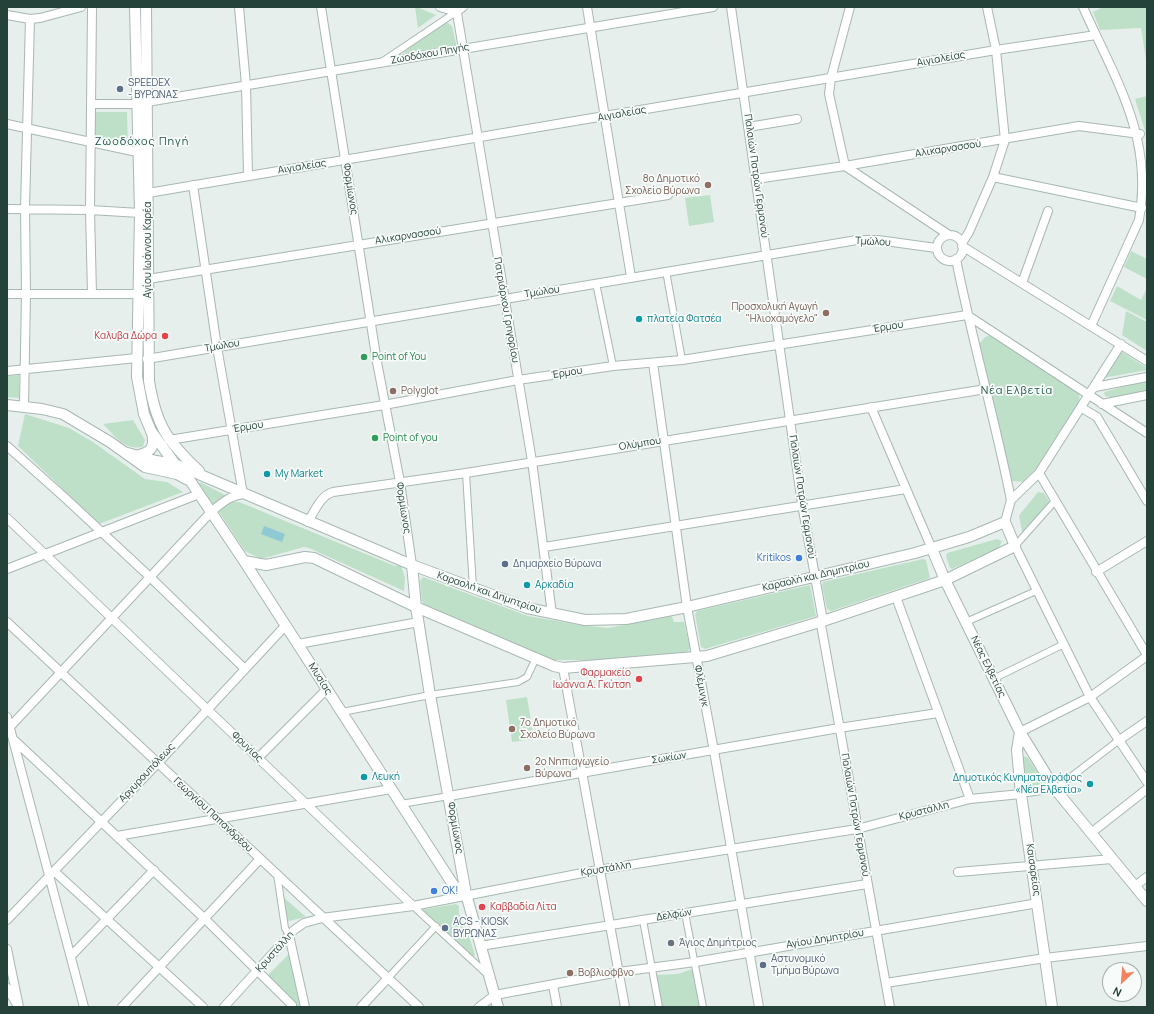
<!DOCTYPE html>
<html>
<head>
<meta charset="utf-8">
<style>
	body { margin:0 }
	#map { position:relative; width:1154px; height:1014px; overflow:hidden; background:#e6efeb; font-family:Manrope,sans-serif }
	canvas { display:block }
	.frame { position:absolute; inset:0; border:8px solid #24423a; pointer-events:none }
	.north { position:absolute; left:1102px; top:962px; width:40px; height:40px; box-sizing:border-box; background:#f7fbf9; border:1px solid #a3b1ad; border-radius:50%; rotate:206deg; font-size:11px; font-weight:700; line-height:16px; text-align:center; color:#24423a }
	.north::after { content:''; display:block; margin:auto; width:14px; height:18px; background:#f4845f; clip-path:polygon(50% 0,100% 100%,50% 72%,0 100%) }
</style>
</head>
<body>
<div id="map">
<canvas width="1154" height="1014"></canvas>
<div class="frame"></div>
<div class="north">N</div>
</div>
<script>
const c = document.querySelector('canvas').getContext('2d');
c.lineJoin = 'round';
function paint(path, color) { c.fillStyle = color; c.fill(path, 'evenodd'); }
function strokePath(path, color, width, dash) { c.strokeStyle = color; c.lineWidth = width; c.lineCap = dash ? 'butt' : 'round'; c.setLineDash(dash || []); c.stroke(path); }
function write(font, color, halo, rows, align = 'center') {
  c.font = font + ' Manrope,sans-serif'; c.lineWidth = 3.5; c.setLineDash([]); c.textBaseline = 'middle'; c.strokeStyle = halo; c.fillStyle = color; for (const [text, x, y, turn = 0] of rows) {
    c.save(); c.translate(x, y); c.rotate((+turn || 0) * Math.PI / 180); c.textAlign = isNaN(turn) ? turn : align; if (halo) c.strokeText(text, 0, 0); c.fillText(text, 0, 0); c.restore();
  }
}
paint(new Path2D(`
	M415,7H417L436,15L418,28Z
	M1103,7H1147V66L1141,28L1100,30L1093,12Z
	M445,21L452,26L457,48L409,55L404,52Z
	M1147,96V149L1145,131L1135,99Z
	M93,112H127L128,148L93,140Z
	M710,195L714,222L689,226L685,198Z
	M1131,251L1147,259V279L1124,267Z
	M1117,286L1141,300L1147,288V320L1110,301Z
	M1126,311L1147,322V351L1122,335Z
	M992,335L1079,393L1080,402L1040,464L1024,482L1012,481L980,349V343L985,337Z
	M1119,350L1147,368V370L1103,378Z
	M19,375V398L7,397V376Z
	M1147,380V391L1113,398L1105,396L1104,392Z
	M25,414L69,428L93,442L145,479L167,482L183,492L99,524L18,446Z
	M133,420L145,440L143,447C123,450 116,437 103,424Z
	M200,482L225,495L224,496L213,505L198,484Z
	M1038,492L1044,493L1050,503L1023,536L1019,516L1021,513Z
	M234,502H239L395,566L401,565L405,578L404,591L309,548L304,547L261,559L245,551L219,512L226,504Z
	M997,539L1002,541L999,548L952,569L950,568L946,557L947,553Z
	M923,559L926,560L930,578L831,611L827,609L822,586L823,582Z
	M423,577L528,616L580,625L608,628L672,616L674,622H684L690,648L688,651L682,654L616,660H554L424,604L422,601L420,581Z
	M810,585L816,616L705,649L701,647L695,614L697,611Z
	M527,697L534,739L512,742L506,700Z
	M1025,756L1028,758L1045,784L1025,788L1022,758Z
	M281,895L306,917L284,922Z
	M456,904L459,906V914L468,933L475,955L472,958L420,910Z
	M292,951L303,1007H294L266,977Z
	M695,968L701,1007H661L654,975L678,974Z`), '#bfe0c8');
paint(new Path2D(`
	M264,526L285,534L282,542L261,534Z`), '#8ec9d4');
const pedestrian = new Path2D(`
	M383,61L456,12
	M666,271L682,360
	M596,283L613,366
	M466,473L473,588
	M1015,546L1055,501
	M966,622L1036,591
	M993,679L1062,645
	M342,712L430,695L518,682L527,677L536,658
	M1021,794L1055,789L1118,741
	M401,804L449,796
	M277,874L285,928L289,935
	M413,906L487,974
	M685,913L703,1007
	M643,920L659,1007
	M388,978L436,926`);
const minor = new Path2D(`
	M239,7L246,85L248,176
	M321,7L377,362L400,482L412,565
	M440,7L456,12L463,7
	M456,7L532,461L552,614
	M587,7L631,277
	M731,7L802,504L823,621L821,625L822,630L890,1007
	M850,7L831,78L829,94L845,166L949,235
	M1083,7C1115,79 1154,137 1139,220L1091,326
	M7,15L30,19L40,18L81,7
	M147,102L713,7
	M91,104H137
	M7,124L137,152
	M748,127L797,119
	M993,177L1142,208
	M756,179L845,166L1079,126L1140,134
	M148,193L996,50L1096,35
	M7,209L90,210L140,213
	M937 248a13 13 0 1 1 26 0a13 13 0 1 1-26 0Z
	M962,243L969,232L993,177L1005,140L996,50L987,7
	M962,246L1147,361
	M956,259C972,340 995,419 1011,500
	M148,279L668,195
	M1022,283L1048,211
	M7,294H138
	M92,294L90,210L92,7
	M967,315L1147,433
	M147,359L857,240H878L936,248
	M653,363L687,607L714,751L759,1007
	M7,371L137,358
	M1095,387L1147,377
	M1102,404L1147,395
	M24,406L26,294L25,208L30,19
	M871,407L932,549
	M1082,408L1097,417L1147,501
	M169,440L384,405L518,380L613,366L682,360L967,315
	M7,446L64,497L150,577L245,669
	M1039,473L1147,655
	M7,518L413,906
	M308,522C314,512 321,495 333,492L466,473L986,389
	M1005,522L1011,500L1039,473L1121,344
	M1015,546L1090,697L1147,782
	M544,547L906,489
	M7,569L199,494
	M1096,572L1147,541
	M896,597L970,799
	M7,622L419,1007
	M298,644L419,622
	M563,668L625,1007
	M7,717L84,1007
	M7,730L211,512C222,503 229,496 243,494L217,347L193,185
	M1020,732L1090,697L1147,656
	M14,740L204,918L292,1005
	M1118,741L1147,721
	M258,758L327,689
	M449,796L839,728L938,713
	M1091,833L1147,789
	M117,836L391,789
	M55,872L203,1007
	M958,872L1112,859
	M1135,886L1147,877
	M7,920L157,764L286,625
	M289,935L305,1007
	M480,946L867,884
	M7,949L19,1007
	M71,956L154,870
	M886,983L1045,958L1147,946
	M553,985L557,1007
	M7,988L16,1003
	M122,1007L260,859
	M224,1007L294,930L304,923L322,918L413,906L598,870L857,829L970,799L1021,794
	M361,1007L388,978
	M479,1007L495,995L619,972L695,962L1038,903`);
const tertiary = new Path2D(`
	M135,7L140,213L137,377L144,414L151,431L175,464L191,482L244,561L454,886L466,894
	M146,7L149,381C156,425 167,441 199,471
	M7,405L42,409L63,414L110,442L145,467L177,474L186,479
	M124,452L156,461L175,464L412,565L527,608L585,620L626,619L687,607L915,553L969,537L1005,522L1015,546L945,580L823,621L707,656L563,668L554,666L416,607L314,558L305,557L266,565L244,561
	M139,455C152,452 155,446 152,433
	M932,549L945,580L1020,732L1055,789L1147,901
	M412,565L416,607L430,695L466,894L498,1007
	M1020,732L1017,750L1021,794L1052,1007`);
strokePath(pedestrian, '#a8b8b2', 8);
strokePath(minor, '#a8b8b2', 10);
strokePath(tertiary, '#a8b8b2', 12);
strokePath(pedestrian, '#fff', 6);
strokePath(minor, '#fff', 8);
strokePath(tertiary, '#fff', 10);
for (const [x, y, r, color] of [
	[120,89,4,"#5c6f8a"],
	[708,185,4,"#8d6e63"],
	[826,313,4,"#8d6e63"],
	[639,319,4,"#0f9aa8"],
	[165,336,4,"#e0444e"],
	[364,357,4,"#2e9e5b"],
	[393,391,4,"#8d6e63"],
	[375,438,4,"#2e9e5b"],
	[267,474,4,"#0f9aa8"],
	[799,558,4,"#3f7fe0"],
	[505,564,4,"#5c6f8a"],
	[527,585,4,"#0f9aa8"],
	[639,679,4,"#e0444e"],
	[512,729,4,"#8d6e63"],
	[527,768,4,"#8d6e63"],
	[364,777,4,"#0f9aa8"],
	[1090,784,4,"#0f9aa8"],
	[434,891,4,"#3f7fe0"],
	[482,907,4,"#e0444e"],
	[445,928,4,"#5c6f8a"],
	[671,943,4,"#6b7280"],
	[763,965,4,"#5c6f8a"],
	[570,973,4,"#8d6e63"]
]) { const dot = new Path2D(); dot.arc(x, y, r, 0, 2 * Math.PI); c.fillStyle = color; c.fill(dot); strokePath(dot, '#f7fbf9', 1.5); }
write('10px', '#24423a', '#f7fbf9', [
	["Ζωοδόχου Πηγής",430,54,-10],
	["Αιγιαλείας",941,59,-10],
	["Αιγιαλείας",622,114,-10],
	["Αλικαρνασσού",948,149,-9],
	["Αιγιαλείας",302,167,-9],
	["Παλαιών Πατρών Γερμανού",756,176,82],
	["Φορμίωνος",350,189,81],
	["Αλικαρνασσού",408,236,-9],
	["Τμώλου",873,242,3],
	["Αγίου Ιωάννου Καρέα",148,250,-90],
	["Τμώλου",542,292,-9],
	["Πατριάρχου Γρηγορίου",506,310,80],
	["Έρμου",888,327,-9],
	["Τμώλου",222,346,-10],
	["Έρμου",567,373,-9],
	["Έρμου",248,427,-9],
	["Ολύμπου",640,444,-9],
	["Παλαιών Πατρών Γερμανού",802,497,81],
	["Φορμίωνος",403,508,81],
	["Καραολή και Δημητρίου",816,576,-13],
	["Καραολή και Δημητρίου",489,593,19],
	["Νέας Ελβετίας",988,667,64],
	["Μυσίας",320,679,58],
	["Φλέμινγκ",701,686,79],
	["Φρυγίας",247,747,44],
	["Σωκίων",669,758,-9],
	["Αργυρουπόλεως",147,773,-47],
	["Κρυστάλλη",924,811,-14],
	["Γεωργίου Παπανδρέου",213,815,43],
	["Παλαιών Πατρών Γερμανού",855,815,80],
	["Φορμίωνος",455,828,80],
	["Κρυστάλλη",606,869,-9],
	["Καισαρείας",1033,870,82],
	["Δελφών",674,915,-9],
	["Αγίου Δημητρίου",825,939,-9],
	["Κρυστάλλη",275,952,-48]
]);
write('10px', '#4e5e75', '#f7fbf9', [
	["SPEEDEX",128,83],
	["- ΒΥΡΩΝΑΣ",128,95],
	["Δημαρχείο Βύρωνα",513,564],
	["ACS - KIOSK",453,922],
	["ΒΥΡΩΝΑΣ",453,934],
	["Αστυνομικό",771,959],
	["Τμήμα Βύρωνα",771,971]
], 'left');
write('10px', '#785e54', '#f7fbf9', [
	["8ο Δημοτικό",700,179,"right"],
	["Σχολείο Βύρωνα",700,191,"right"],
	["Προσχολική Αγωγή",818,307,"right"],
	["\"Ηλιοχαμόγελο\"",818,319,"right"],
	["Polyglot",401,391],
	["7ο Δημοτικό",520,723],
	["Σχολείο Βύρωνα",520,735],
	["2ο Νηπιαγωγείο",535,762],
	["Βύρωνα",535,774],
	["Βοβλιοφβνο",578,973]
], 'left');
write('10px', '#0d838f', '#f7fbf9', [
	["πλατεία Φατσέα",647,319],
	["My Market",275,474],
	["Αρκαδία",535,585],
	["Λευκή",372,777],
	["Δημοτικός Κινηματογράφος",1082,778,"right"],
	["«Νέα Ελβετία»",1082,790,"right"]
], 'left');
write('10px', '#be3a42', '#f7fbf9', [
	["Καλυβα Δώρα",157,336],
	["Φαρμακείο",631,673],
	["Ιωάννα Α. Γκύτση",631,685],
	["Καββαδία Λίτα",490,907,"left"]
], 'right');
write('10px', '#27864d', '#f7fbf9', [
	["Point of You",372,357],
	["Point of you",383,438]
], 'left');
write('10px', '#366cbe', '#f7fbf9', [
	["Kritikos",791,558],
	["OK!",442,891,"left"]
], 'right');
write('10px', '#5b616d', '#f7fbf9', [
	["Άγιος Δημήτριος",679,943]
], 'left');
c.letterSpacing = '1px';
write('11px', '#1f5548', '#f7fbf9', [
	["Ζωοδόχος Πηγή",142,142],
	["Νέα Ελβετία",1017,391]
]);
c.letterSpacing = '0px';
</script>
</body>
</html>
